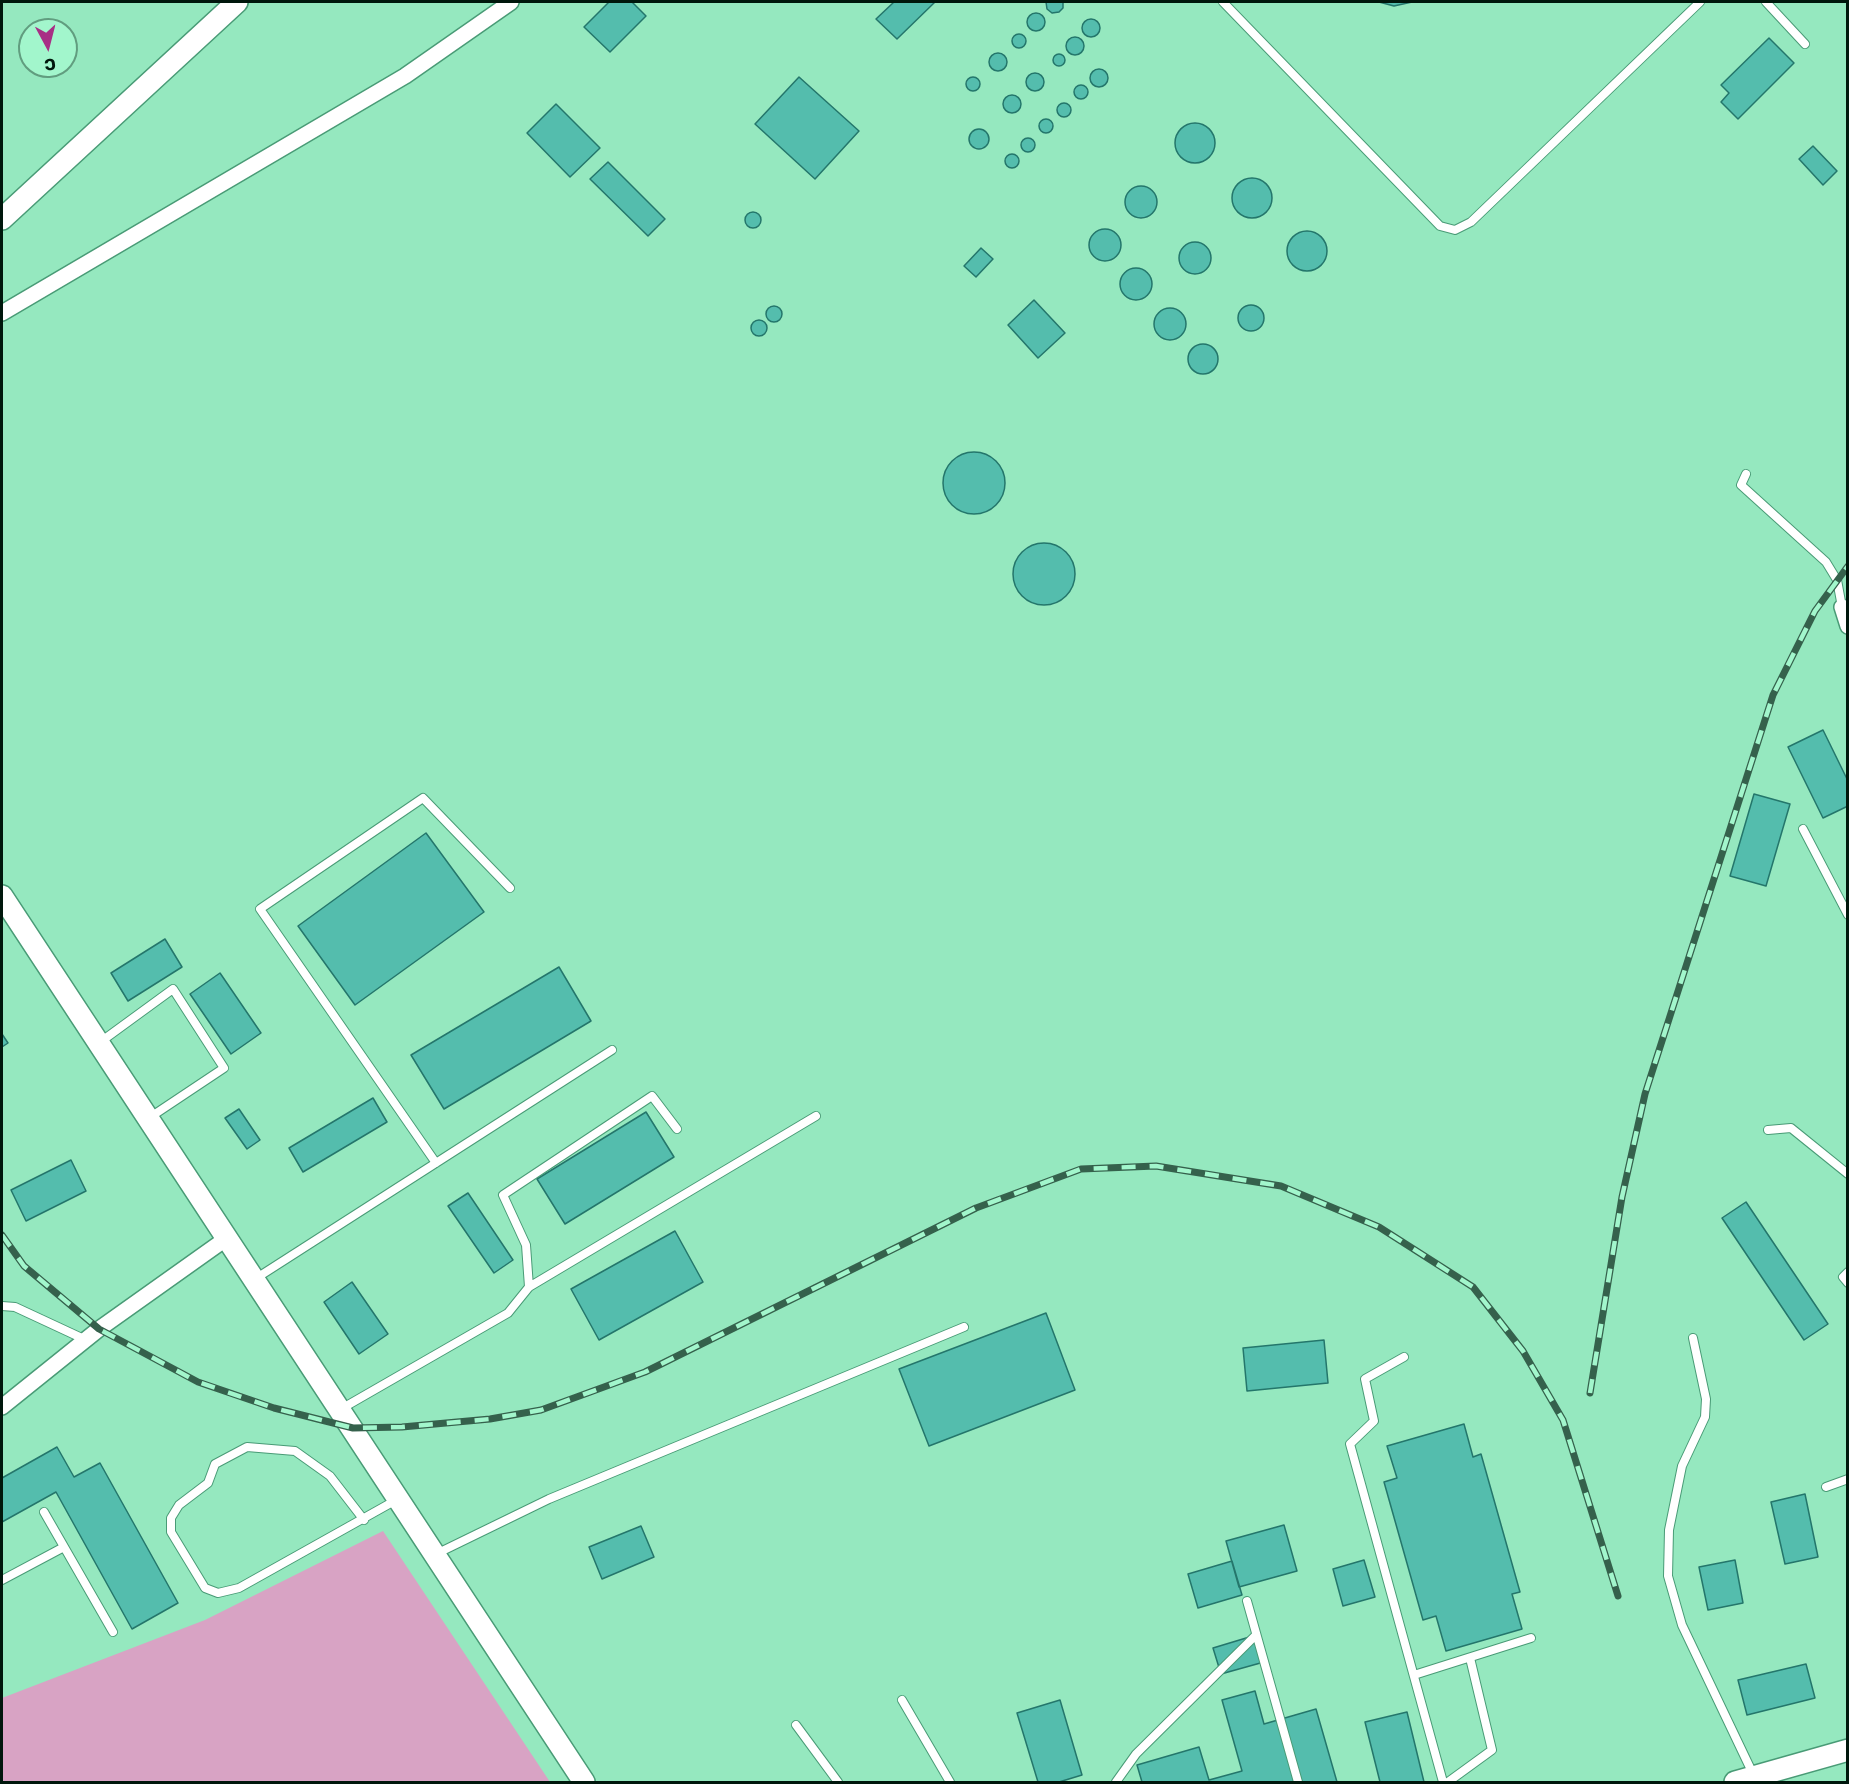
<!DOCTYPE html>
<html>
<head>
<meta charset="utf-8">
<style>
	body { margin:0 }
	#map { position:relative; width:1849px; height:1784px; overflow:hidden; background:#95e8bf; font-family:Rubik,sans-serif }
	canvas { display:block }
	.frame { position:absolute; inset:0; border:3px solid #00170c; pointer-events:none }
	.north { position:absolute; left:18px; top:18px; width:60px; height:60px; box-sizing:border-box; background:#a2f6cc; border:2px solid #619d7f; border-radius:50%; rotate:173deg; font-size:16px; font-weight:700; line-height:24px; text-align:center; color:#00170c }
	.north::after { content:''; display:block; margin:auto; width:21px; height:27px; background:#a82f85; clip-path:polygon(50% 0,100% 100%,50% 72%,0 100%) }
</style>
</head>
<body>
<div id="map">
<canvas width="1849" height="1784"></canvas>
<div class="frame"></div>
<div class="north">С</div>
</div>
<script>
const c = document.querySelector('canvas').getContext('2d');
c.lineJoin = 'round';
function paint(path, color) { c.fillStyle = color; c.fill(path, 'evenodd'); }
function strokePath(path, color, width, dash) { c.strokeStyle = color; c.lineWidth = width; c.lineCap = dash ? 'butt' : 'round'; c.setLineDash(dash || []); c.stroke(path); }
paint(new Path2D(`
	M383,1531L550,1782H2V1698L205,1620Z`), '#d8a3c4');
const building = new Path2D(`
	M609,2H632L646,16L610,52L584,27Z
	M894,2H935L897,39L876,19Z
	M1046,2H1063V8L1059,12L1052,13L1047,9Z
	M1379,2H1412L1394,6Z
	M1027 22a9 9 0 1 1 18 0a9 9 0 1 1-18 0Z
	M1082 28a9 9 0 1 1 18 0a9 9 0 1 1-18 0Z
	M1012 41a7 7 0 1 1 14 0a7 7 0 1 1-14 0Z
	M1066 46a9 9 0 1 1 18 0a9 9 0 1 1-18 0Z
	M1769,38L1794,63L1738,119L1721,102L1729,93L1721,85Z
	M989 62a9 9 0 1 1 18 0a9 9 0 1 1-18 0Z
	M1053 60a6 6 0 1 1 12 0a6 6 0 1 1-12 0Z
	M1090 78a9 9 0 1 1 18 0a9 9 0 1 1-18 0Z
	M1026 82a9 9 0 1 1 18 0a9 9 0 1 1-18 0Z
	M799,77L859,131L815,179L755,124Z
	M966 84a7 7 0 1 1 14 0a7 7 0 1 1-14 0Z
	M1074 92a7 7 0 1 1 14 0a7 7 0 1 1-14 0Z
	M1003 104a9 9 0 1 1 18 0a9 9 0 1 1-18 0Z
	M1057 110a7 7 0 1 1 14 0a7 7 0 1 1-14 0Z
	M556,104L600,148L570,177L527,133Z
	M1039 126a7 7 0 1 1 14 0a7 7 0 1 1-14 0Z
	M1175 143a20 20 0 1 1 40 0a20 20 0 1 1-40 0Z
	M969 139a10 10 0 1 1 20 0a10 10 0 1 1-20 0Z
	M1021 145a7 7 0 1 1 14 0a7 7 0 1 1-14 0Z
	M1813,146L1837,171L1823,185L1799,159Z
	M1005 161a7 7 0 1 1 14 0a7 7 0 1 1-14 0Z
	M608,162L665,219L648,236L590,179Z
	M1232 198a20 20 0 1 1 40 0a20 20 0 1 1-40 0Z
	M1125 202a16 16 0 1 1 32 0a16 16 0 1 1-32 0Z
	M745 220a8 8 0 1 1 16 0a8 8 0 1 1-16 0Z
	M1089 245a16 16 0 1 1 32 0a16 16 0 1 1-32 0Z
	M1287 251a20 20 0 1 1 40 0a20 20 0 1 1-40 0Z
	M1179 258a16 16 0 1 1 32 0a16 16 0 1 1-32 0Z
	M981,248L993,259L976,277L964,266Z
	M1120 284a16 16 0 1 1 32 0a16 16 0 1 1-32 0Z
	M1034,300L1065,333L1038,358L1008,325Z
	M1238 318a13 13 0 1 1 26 0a13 13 0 1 1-26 0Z
	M766 314a8 8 0 1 1 16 0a8 8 0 1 1-16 0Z
	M1154 324a16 16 0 1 1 32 0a16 16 0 1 1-32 0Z
	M751 328a8 8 0 1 1 16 0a8 8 0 1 1-16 0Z
	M1188 359a15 15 0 1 1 30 0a15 15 0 1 1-30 0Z
	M943 483a31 31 0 1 1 62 0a31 31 0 1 1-62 0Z
	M1013 574a31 31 0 1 1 62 0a31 31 0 1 1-62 0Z
	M1823,730L1848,781V806L1823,818L1788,747Z
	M1754,794L1790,804L1766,886L1730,876Z
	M426,833L484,912L355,1005L298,926Z
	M165,939L182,967L128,1001L111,973Z
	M559,967L591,1021L444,1109L411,1055Z
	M220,973L261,1033L231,1054L190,994Z
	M2,1034L8,1043L2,1047Z
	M373,1098L387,1122L303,1172L289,1148Z
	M239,1109L260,1140L247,1149L225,1118Z
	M646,1112L674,1157L565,1224L537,1179Z
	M71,1160L86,1191L26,1221L11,1190Z
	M468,1193L513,1260L494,1273L448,1206Z
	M1746,1202L1828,1324L1804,1340L1722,1218Z
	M675,1231L703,1282L599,1340L571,1289Z
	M352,1282L388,1334L359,1354L324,1302Z
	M1046,1313L1075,1390L929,1446L899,1369Z
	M1324,1340L1328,1383L1247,1391L1243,1348Z
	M1464,1424L1473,1457L1481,1454L1520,1592L1512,1594L1522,1629L1446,1651L1436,1616L1423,1620L1384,1482L1397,1478L1387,1446Z
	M57,1447L74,1477L100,1463L178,1603L132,1629L56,1492L2,1522V1478Z
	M1805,1494L1818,1557L1785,1564L1771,1502Z
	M1284,1525L1297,1571L1239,1587L1226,1541Z
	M641,1526L654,1557L602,1579L589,1547Z
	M1364,1560L1375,1597L1343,1606L1333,1569Z
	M1735,1560L1743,1603L1708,1610L1699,1567Z
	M1232,1561L1242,1595L1198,1608L1188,1574Z
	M1256,1635L1264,1662L1221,1674L1213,1648Z
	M1806,1664L1815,1698L1747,1715L1738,1680Z
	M1255,1691L1264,1724L1316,1709L1337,1782H1142L1137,1765L1199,1747L1209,1780L1242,1771L1222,1700Z
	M1060,1700L1082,1775L1059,1782H1038L1017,1713Z
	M1407,1712L1424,1782H1380L1365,1722Z`);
paint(building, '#54bdad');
strokePath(building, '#24766b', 1.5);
const service = new Path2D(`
	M1223,2L1440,226L1455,230L1471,222L1700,2
	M1766,2L1805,44
	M1746,474L1741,485L1826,562L1837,580L1842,607
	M1803,829L1848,915
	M99,1043L173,989L224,1068L149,1118
	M1768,1130L1791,1128L1848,1174
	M436,1163L260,909L423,798L510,888
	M1848,1272L1843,1277L1848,1283
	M255,1279L612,1050
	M529,1287L526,1245L503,1195L652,1096L677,1129
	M2,1306L15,1307L86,1340
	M1693,1338L1706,1399L1705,1417L1682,1466L1669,1530L1668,1576L1682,1625L1754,1776
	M1404,1357L1365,1379L1374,1421L1350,1444L1443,1782
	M341,1409L508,1313L529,1287L816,1116
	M1826,1487L1848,1479
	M44,1512L113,1632
	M364,1520L330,1476L295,1451L247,1447L215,1464L208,1483L179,1505L171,1518V1532L205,1588L218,1593L239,1588L398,1499
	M436,1554L549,1499L964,1327
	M2,1580L64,1547
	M1247,1601L1298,1782
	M1414,1675L1531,1638
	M902,1700L950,1782
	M796,1725L838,1782
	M1116,1782L1136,1754L1256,1635
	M1448,1782L1492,1750L1470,1658`);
const minor = new Path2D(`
	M2,313L405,76L511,2
	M1842,607L1848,626
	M2,1407L99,1329L227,1238`);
const secondary = new Path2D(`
	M2,219L237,2
	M2,896L584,1782
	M1735,1782L1848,1750`);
strokePath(service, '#499b76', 10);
strokePath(minor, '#499b76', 18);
strokePath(secondary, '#499b76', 24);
strokePath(service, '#fff', 8);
strokePath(minor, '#fff', 15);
strokePath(secondary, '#fff', 21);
const rail = new Path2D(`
	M2,1235L24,1266L99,1329L198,1382L274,1408L353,1428L402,1427L490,1419L541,1410L645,1372L976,1208L1081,1169L1156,1166L1281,1186L1379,1227L1473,1287L1523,1351L1563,1420L1618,1596
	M1590,1393L1622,1197L1645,1094L1773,695L1815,611L1848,566`);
strokePath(rail, '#35614c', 7);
strokePath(rail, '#a2f6cc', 4.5, [14]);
</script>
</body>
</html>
